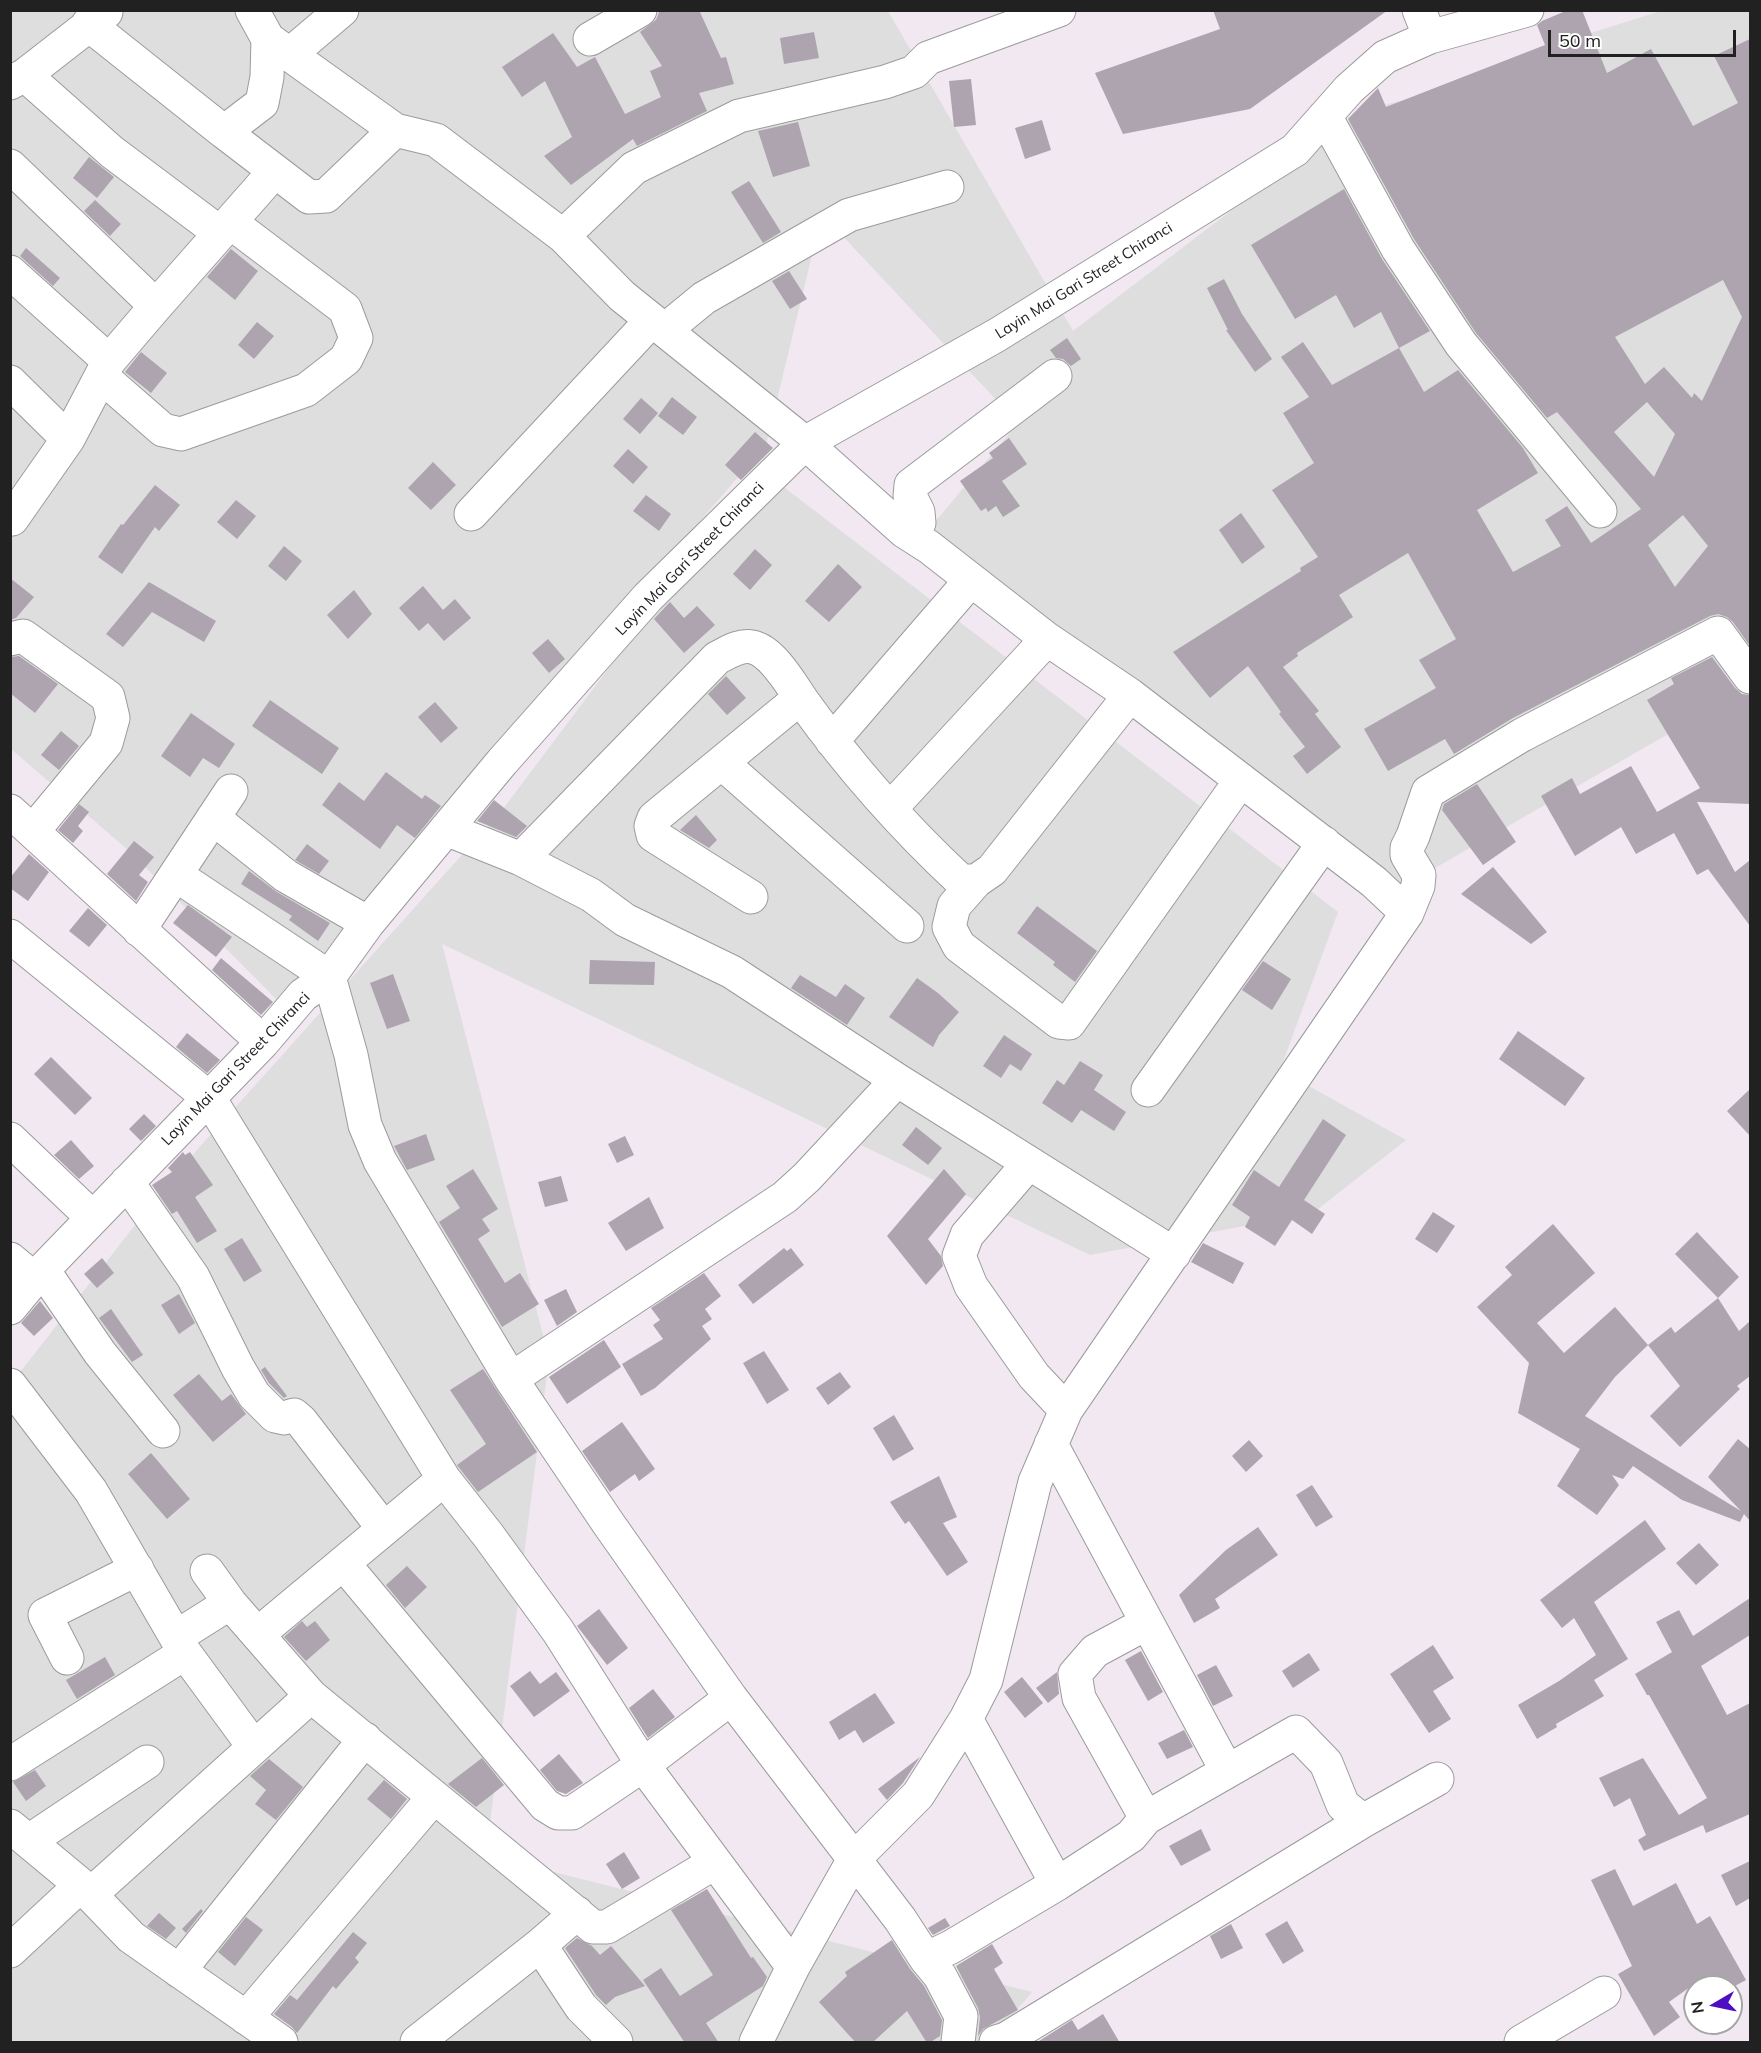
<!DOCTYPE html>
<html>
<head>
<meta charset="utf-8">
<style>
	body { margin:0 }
	#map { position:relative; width:1761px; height:2053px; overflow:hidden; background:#f1e8f1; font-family:Mulish,sans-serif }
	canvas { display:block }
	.frame { position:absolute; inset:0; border:12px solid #212121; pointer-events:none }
	.north { position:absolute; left:1683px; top:1975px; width:60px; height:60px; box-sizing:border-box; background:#fff; border:2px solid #a6a6a6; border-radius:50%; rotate:261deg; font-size:16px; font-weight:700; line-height:24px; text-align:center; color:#212121 }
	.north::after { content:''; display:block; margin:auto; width:21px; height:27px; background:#4d0ec4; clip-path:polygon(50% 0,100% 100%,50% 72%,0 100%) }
	.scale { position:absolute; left:1548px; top:30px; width:188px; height:27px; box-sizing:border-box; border:3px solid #212121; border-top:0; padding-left:8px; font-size:18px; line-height:21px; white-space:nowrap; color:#212121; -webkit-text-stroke:4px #fff; paint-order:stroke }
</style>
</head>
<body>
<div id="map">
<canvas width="1761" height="2053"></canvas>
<div class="frame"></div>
<div class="north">N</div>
<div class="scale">50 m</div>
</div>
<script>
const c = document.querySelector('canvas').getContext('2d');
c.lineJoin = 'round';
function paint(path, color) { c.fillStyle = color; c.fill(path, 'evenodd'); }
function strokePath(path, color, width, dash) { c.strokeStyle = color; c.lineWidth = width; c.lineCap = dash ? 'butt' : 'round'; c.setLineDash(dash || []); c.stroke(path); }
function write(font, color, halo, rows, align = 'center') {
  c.font = font + ' Mulish,sans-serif'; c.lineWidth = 6; c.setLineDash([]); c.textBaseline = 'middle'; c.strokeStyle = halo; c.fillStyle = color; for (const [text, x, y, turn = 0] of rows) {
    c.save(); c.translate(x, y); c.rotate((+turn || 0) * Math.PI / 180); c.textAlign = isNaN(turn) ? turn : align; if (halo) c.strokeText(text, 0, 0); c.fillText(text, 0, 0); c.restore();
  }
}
paint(new Path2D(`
	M11,11H888L1073,331L1362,111L1407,99L1520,55L1661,11H1750V687L1402,887L929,529L1018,423L822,214L766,445L281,1004L128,850L11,749Z
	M759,468L1338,912L1280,1070L1406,1140L1313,1213L1090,1255L442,944L549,1358L486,1855L1032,1992L990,2042H11L10,1385L171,1179L503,809Z`), '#dededf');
paint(new Path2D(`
	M660,10H699L721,58L726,57L734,84L699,93L707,111L637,146L633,139L571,185L544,156L572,137L545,81L522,97L502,67L553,33L577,67L595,57L625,114L661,97L650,71L662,66L640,32L656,20Z
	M1213,10H1388L1250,109L1123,134L1095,73L1220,29Z
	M1568,10H1582L1607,73L1651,49L1693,126L1738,103L1714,56L1750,39V646L1733,622L1727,617L1718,614L1710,616L1513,718L1454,754L1445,739L1388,771L1364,729L1436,688L1419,660L1456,639L1408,553L1339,595L1353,617L1297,653L1298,656L1283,667L1319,711L1315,714L1341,747L1307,774L1293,756L1305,747L1279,714L1281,712L1248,666L1210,698L1173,652L1301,571L1300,568L1318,557L1272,490L1314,463L1283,413L1309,397L1281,357L1303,342L1332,385L1399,348L1424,392L1458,370L1523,448L1538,473L1477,510L1513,572L1561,546L1545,520L1567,506L1591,543L1641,509L1557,412L1547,418L1476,333L1414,239L1348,119L1378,88L1386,107L1545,45L1537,25L1542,21ZM1723,280L1742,317L1702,401L1694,393L1692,398L1664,367L1645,384L1615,337ZM1647,402L1675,434L1654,477L1614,432ZM1683,515L1708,546L1675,587L1648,545Z
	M814,32L819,58L784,64L780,38Z
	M971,79L976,125L954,127L949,81Z
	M1042,120L1051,150L1025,159L1015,128Z
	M798,122L810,166L773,177L758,131Z
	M89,157L114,177L97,198L73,178Z
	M749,181L781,232L763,243L731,192Z
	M1344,189L1382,259L1430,331L1399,348L1381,312L1354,328L1336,295L1295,319L1251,245Z
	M95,200L121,224L110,236L84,211Z
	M26,248L60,278L53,286L20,256Z
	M231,249L258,271L235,300L207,277Z
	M789,271L807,299L790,309L772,281Z
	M1224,279L1242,314L1272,359L1255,372L1226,330H1228L1207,288Z
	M257,322L274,336L254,359L238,345Z
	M1067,338L1081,359L1071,366L1063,359L1056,358L1050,350Z
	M141,352L167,373L151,393L125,372Z
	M672,397L697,417L683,435L658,416Z
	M641,398L658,413L640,434L623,419Z
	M755,432L773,448L741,480L725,465Z
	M1009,438L1027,464L1002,481L1020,506L1003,517L996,506L988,512L986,508L981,511L960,481L993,458L989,453Z
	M628,449L648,467L633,484L613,466Z
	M433,462L456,485L431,510L408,488Z
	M155,485L180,505L159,531L155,527L122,574L98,557L121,524L123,525Z
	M646,495L671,514L659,531L633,511Z
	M236,500L256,516L237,539L217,522Z
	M1241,513L1265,547L1242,564L1219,530Z
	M284,546L302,561L286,581L268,566Z
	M755,549L772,565L750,590L733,574Z
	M838,564L862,587L829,622L805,601Z
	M10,578L34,597L16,618L10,620Z
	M149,582L216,621L204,642L152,612L123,647L106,634Z
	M423,586L443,610L455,599L471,618L444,641L428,623L419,631L399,608Z
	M354,590L372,614L348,639L327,615Z
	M670,602L684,618L697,606L715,625L684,653L654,619Z
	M548,639L565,659L549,673L532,653Z
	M19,656L58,684L35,713L10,693V657Z
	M1712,657L1735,688L1742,694L1750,695V804L1697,802L1735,872L1750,860V926L1708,869L1697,875L1674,833L1636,854L1621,827L1575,856L1541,796L1572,778L1580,794L1631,766L1657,812L1700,788L1647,700L1674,684L1671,678Z
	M726,676L746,698L727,715L708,694Z
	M270,700L339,748L322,774L252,726Z
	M435,702L458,728L441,743L418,717Z
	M191,713L235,744L219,768L203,758L190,777L161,756Z
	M61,731L79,746L59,770L41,755Z
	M386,772L422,799L425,795L441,806L415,838L397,825L380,849L322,805L339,782L364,801Z
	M1477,784L1516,842L1483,865L1442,810L1444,804Z
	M494,800L527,826L516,837L477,821Z
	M79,804L89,812L78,826L83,831L73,843L58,830Z
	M696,815L717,840L709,848L680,830Z
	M134,841L154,857L139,875L148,882L136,901L107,874Z
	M307,844L329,861L319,874L295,860Z
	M29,854L49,872L28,901L10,888V878Z
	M1493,867L1547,932L1531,944L1461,894Z
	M249,871L277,892L330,923L318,941L289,920L292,916L241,884Z
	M188,905L232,937L216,957L173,923Z
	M1037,906L1097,951L1075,982L1053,965L1055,962L1017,933Z
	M88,908L107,925L89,947L69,931Z
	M221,958L273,1002L261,1015L212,970Z
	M590,960L655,962L654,985L589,984Z
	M1263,961L1291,979L1272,1010L1242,990Z
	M393,974L410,1021L387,1029L370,983Z
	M800,975L836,997L845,984L865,998L847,1025L791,988Z
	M917,978L938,993L959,1012L939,1035L933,1047L889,1017Z
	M1518,1031L1585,1078L1565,1106L1499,1059Z
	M187,1033L220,1060L207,1073L176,1047Z
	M1004,1035L1032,1054L1021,1071L1010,1064L1001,1078L983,1066Z
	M51,1057L92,1098L75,1115L34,1074Z
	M1080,1061L1103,1075L1094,1090L1126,1112L1114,1131L1081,1110L1072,1123L1042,1103L1057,1080L1064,1085Z
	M1750,1089V1136L1727,1111Z
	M144,1114L156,1126L141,1141L129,1129Z
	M1323,1119L1346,1135L1304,1200L1325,1214L1312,1234L1292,1220L1275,1246L1245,1227L1250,1217L1232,1205L1254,1170L1279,1187Z
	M916,1127L942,1148L928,1165L902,1145Z
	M426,1134L435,1160L407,1170L394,1146Z
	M625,1136L634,1155L617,1163L608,1144Z
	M71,1140L94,1166L79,1179L54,1155Z
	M183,1152L185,1155L190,1152L213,1185L195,1197L217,1231L197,1243L177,1211L172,1214L152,1185L172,1172L168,1168Z
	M473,1169L498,1209L482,1219L490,1231L478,1239L505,1283L520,1273L539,1304L502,1327L439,1222L460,1208L446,1186Z
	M944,1169L966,1194L928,1239L941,1256L943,1266L926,1285L887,1236Z
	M561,1176L568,1201L545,1207L538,1182Z
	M649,1197L664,1228L626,1251L608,1223Z
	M1433,1212L1455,1226L1437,1253L1415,1239Z
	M1553,1224L1595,1273L1537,1323L1564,1353L1615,1307L1648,1345L1615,1377L1585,1416L1741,1511L1708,1477L1738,1439L1750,1449V1521L1744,1514L1740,1522L1682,1500L1633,1466L1623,1479L1612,1475L1619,1485L1597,1515L1557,1486L1580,1449L1518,1413L1529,1363L1477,1307L1512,1275L1505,1267Z
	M1697,1232L1739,1277L1718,1298L1675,1254Z
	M242,1238L262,1271L244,1282L224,1249Z
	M1203,1243L1244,1263L1233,1284L1191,1262Z
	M784,1248L787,1251L791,1248L804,1265L753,1304L738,1285Z
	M102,1258L114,1273L97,1288L84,1274Z
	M704,1273L721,1296L705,1309L712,1319L702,1326L711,1339L655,1388L641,1396L622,1364L663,1339L653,1325L660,1320L651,1308Z
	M566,1289L577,1312L557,1326L544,1300Z
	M179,1294L195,1323L179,1334L161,1305Z
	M1718,1298L1739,1331L1750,1321V1376L1737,1386L1740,1389L1680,1447L1650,1416L1680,1386L1648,1345L1671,1327L1675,1333Z
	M40,1301L53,1318L34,1336L21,1323Z
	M111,1309L143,1355L132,1362L99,1318Z
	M604,1340L621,1367L567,1404L549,1377Z
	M764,1351L789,1390L767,1404L743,1363Z
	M265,1367L287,1396L284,1398L269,1383L261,1370Z
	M483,1369L537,1452L478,1492L457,1465L486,1444L450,1390Z
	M840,1372L851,1387L828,1405L816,1388Z
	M199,1374L222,1401L231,1394L246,1414L213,1442L173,1395Z
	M894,1415L914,1449L893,1461L873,1428Z
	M622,1422L655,1469L639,1481L635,1474L610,1492L582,1451Z
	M1249,1440L1263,1456L1246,1472L1232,1456Z
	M151,1453L190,1499L167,1519L128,1474Z
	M939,1476L957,1517L943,1523L968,1562L947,1576L909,1521L905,1524L890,1502Z
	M1312,1485L1333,1517L1316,1527L1296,1495Z
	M1645,1520L1666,1549L1594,1602L1628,1659L1594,1680L1604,1696L1556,1724L1557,1727L1537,1739L1518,1705L1559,1681L1596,1655L1574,1618L1562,1628L1540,1600Z
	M1258,1527L1278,1555L1215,1599L1220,1608L1194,1623L1179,1595L1226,1550Z
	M1699,1543L1719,1565L1696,1585L1676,1563Z
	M407,1566L427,1587L405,1608L386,1585Z
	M1750,1598V1635L1701,1666L1727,1715L1750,1703V1814L1706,1833L1703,1825L1644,1851L1638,1840L1646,1835L1630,1798L1614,1807L1599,1778L1643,1758L1679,1815L1707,1798L1649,1695H1647L1635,1674L1672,1652L1656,1622L1679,1610L1693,1636Z
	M599,1609L628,1648L607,1665L577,1626Z
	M302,1621L307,1627L315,1621L330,1640L306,1661L284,1637Z
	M1433,1645L1454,1678L1433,1691L1451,1719L1429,1733L1390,1674Z
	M1141,1651L1163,1692L1148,1701L1125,1660Z
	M1309,1653L1320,1670L1293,1688L1282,1671Z
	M105,1657L115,1675L77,1699L66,1680Z
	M1216,1665L1233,1696L1213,1706L1197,1675Z
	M530,1671L540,1684L556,1672L570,1691L534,1717L510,1686Z
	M1057,1672L1059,1694L1048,1703L1036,1688Z
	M1022,1677L1043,1703L1025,1718L1004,1692Z
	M653,1689L675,1717L648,1738L629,1708Z
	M875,1693L895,1723L863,1743L855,1730L839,1740L829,1722Z
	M1184,1730L1193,1747L1167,1759L1158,1743Z
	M559,1754L583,1783L566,1794L557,1791L540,1770Z
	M920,1757L903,1783L887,1800L878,1789Z
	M482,1758L504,1785L476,1807L448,1784Z
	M269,1759L303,1787L276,1820L255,1804L266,1790L250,1776Z
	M35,1770L46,1786L26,1801L13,1782Z
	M384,1780L407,1799L391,1819L367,1799Z
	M1201,1829L1211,1850L1181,1866L1169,1846Z
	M624,1852L640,1878L622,1889L606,1864Z
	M1750,1861V1898L1736,1906L1721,1875Z
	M1615,1869L1633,1906L1676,1883L1697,1924L1710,1916L1746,1980L1733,1987H1690L1669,2002L1680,2017L1654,2036L1618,1974L1632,1966L1591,1880Z
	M707,1889L751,1958L753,1957L767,1977L763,1986L706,2023L719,2043H685L643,1980L661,1968L680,1996L713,1975L671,1910Z
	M201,1909L203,1911L186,1933L182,1929Z
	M159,1913L176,1928L166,1939L147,1926Z
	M246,1917L263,1930L235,1966L218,1952Z
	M945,1918L950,1926L933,1935L928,1928Z
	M1287,1921L1304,1951L1283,1964L1265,1934Z
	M1231,1924L1243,1948L1221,1959L1210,1936Z
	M353,1932L367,1943L355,1958L359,1962L336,1989L333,1986L297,2033L292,2027L274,2014L290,1995L297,2000Z
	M577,1938L592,1946L600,1955L611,1946L645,1986L615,1997L606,2005L596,1995L565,1948Z
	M892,1940L910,1969L924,1986L942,2020L940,2036L929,2043H927L907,2011L872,2043H856L819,2002L847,1976L845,1972Z
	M992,1944L1003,1963L994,1969L1018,2010L983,2029L978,2036L980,2017L978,2008L956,1966Z
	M1103,2014L1120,2043H1036L1072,2020L1078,2030Z`), '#ada4af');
const minor = new Path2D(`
	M252,10L268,39L267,77L262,103L224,132L309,197L326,196L395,130
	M1419,10L1430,37
	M88,24L224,132
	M268,39L395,130L436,140L563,236L622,296L805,443L904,531L929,547L1047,639L1130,695L1374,882L1407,913
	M590,39L640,10
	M289,55L342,10
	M25,75L112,152L220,233
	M10,83L25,75L106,12
	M1325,116L1398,249L1461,344L1600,511
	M10,166L156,306L109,361L68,439L10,382
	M563,236L634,168L739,116L885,82L914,72L928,58L1059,10
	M10,272L109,361
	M156,306L274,172
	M665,330L704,298L849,215L947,187
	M101,376L163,430L181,434L306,390L346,359L356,338L345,309L230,222
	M471,514L652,320
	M12,519L68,439
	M904,531L919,523L918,512L910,496L911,485L1055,376
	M10,639L23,636L108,697L113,718L106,743L33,831
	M1130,695L992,870L976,881L954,906L949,927L959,946L1059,1022L1069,1023L1241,780
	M832,741L971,580
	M722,763L907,926
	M890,809L1047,639
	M10,811L263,1042
	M213,818L286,876L368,923
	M446,829L521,859L591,895L625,920L732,972L897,1080L1174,1254
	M521,859L717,658C727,653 740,644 752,647C773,651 792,686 804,703C850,767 903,827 961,881H976
	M176,875L329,977L351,1055L365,1125L380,1161L511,1379L608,1523L731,1698L900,1919L926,1959L951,1947L1057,1884L1131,1836L1146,1818L1296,1732L1326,1763L1343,1805L1363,1821L1437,1779
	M751,897L653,835L651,826L654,818L800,698
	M139,930L231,791
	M10,936L209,1098L444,1479L488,1535L558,1631L643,1765L793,1967
	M1148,1090L1324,843
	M10,1139L93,1218
	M1029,1163L967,1235L959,1256L971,1286L1034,1376L1066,1410
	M127,1182L193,1277L238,1368L254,1395L275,1416L284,1418L294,1415L301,1421L384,1529
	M10,1259L34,1279
	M43,1270L100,1353L163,1431
	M10,1308L34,1279L263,1042L303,995L329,977L368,923L502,762L648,597L805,443L997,335L1295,150L1349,89L1385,57L1430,37L1527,10
	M511,1379L785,1197L807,1177L897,1080
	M10,1385L91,1491L185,1653L254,1747
	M1051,1444L1227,1771
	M343,1563L545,1805L558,1813H572L643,1765L731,1698
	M207,1571L230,1603L311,1696L593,1927H607L617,1921L714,1863
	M258,1634L444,1479
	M176,1637L230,1603
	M67,1658L45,1615L137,1569
	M966,1719L1057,1884
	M10,1764L185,1653
	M1146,1818L1079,1698L1075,1674L1095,1651L1147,1623
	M10,1826L81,1885L131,1937L281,2042
	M29,1841L147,1762
	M91,1894L311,1696
	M540,1945L581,2007L616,2042
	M10,1951L81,1885
	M926,1959L940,1976L961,2016L958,2042
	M179,1971L365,1739
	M246,2018L434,1797
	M417,2042L540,1945L577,1913
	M756,2042L793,1967L854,1859L918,1795L966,1719L986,1680L1035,1482L1066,1410L1407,913L1418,886L1419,875L1407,855V848L1413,836L1428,792L1522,735L1718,633L1750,677
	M996,2042L1006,2039L1363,1821
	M1521,2042L1604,1993`);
strokePath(minor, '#9b9b9b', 35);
strokePath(minor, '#fff', 33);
write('15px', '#212121', '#fff', [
	["Layin Mai Gari Street Chiranci",1084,281,-32],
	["Layin Mai Gari Street Chiranci",690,559,-46],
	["Layin Mai Gari Street Chiranci",236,1069,-46]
]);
</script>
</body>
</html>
